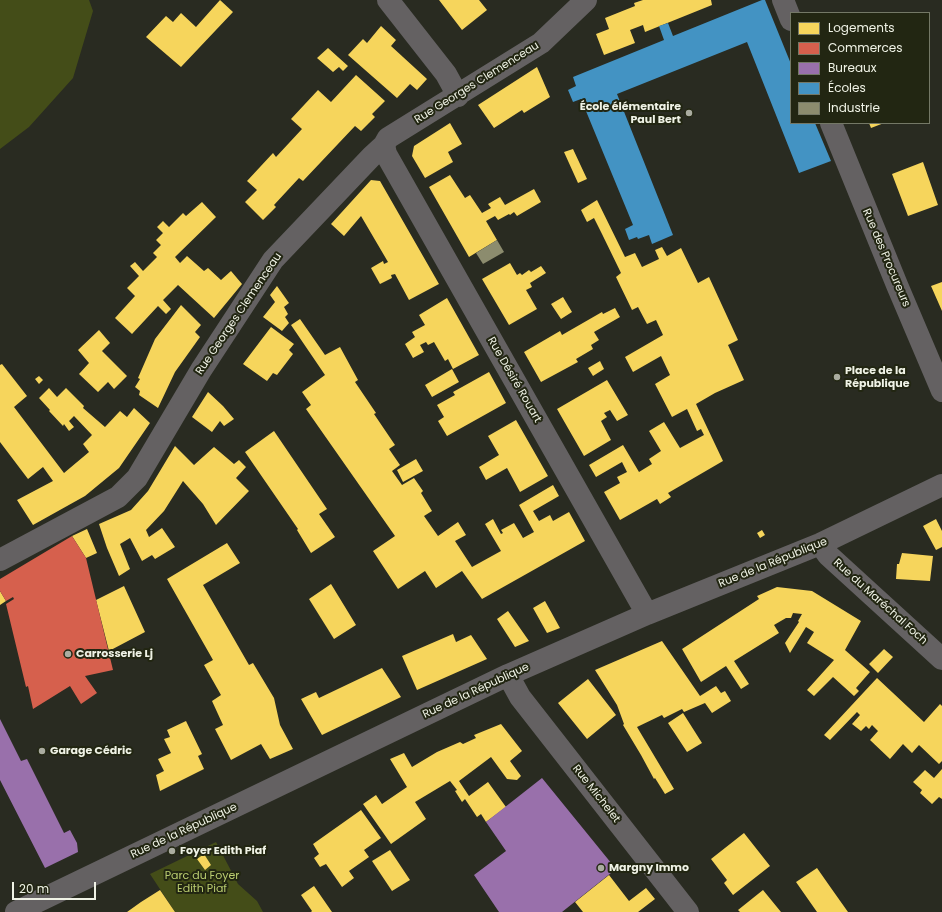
<!DOCTYPE html>
<html>
<head>
<meta charset="utf-8">
<style>
	body { margin:0 }
	#map { position:relative; width:942px; height:912px; overflow:hidden; background:#292b21; font-family:Poppins,sans-serif }
	canvas { display:block }
	.legend { position:absolute; left:790px; top:12px; width:140px; height:112px; box-sizing:border-box; background:#222612; border:1px solid #747866; margin:0; padding:5px 7px; list-style:none; font-size:12px; color:#eff2e5 }
	.legend li { display:flex; align-items:center; gap:8px; height:20px }
	.legend b { width:20px; border:1px solid #747866 }
	.scale { position:absolute; left:12px; top:882px; width:84px; height:18px; box-sizing:border-box; border:2px solid #eff2e5; border-top:0; padding-left:5px; font-size:12px; line-height:14px; white-space:nowrap; color:#eff2e5; -webkit-text-stroke:3px #222612; paint-order:stroke }
</style>
</head>
<body>
<div id="map">
<canvas width="942" height="912"></canvas>
<ul class="legend">
<li><b style="height:11px;background:#f6d55c"></b>Logements</li>
<li><b style="height:11px;background:#d6604d"></b>Commerces</li>
<li><b style="height:11px;background:#9970ab"></b>Bureaux</li>
<li><b style="height:11px;background:#4393c3"></b>Écoles</li>
<li><b style="height:11px;background:#8c8c6e"></b>Industrie</li>
</ul>
<div class="scale">20 m</div>
</div>
<script>
const c = document.querySelector('canvas').getContext('2d');
c.lineJoin = 'round';
function paint(path, color) { c.fillStyle = color; c.fill(path, 'evenodd'); }
function strokePath(path, color, width, dash) { c.strokeStyle = color; c.lineWidth = width; c.lineCap = dash ? 'butt' : 'round'; c.setLineDash(dash || []); c.stroke(path); }
function write(font, color, halo, rows, align = 'center') {
  c.font = font + ' Poppins,sans-serif'; c.lineWidth = 4; c.setLineDash([]); c.textBaseline = 'middle'; c.strokeStyle = halo; c.fillStyle = color; for (const [text, x, y, turn = 0] of rows) {
    c.save(); c.translate(x, y); c.rotate((+turn || 0) * Math.PI / 180); c.textAlign = isNaN(turn) ? turn : align; if (halo) c.strokeText(text, 0, 0); c.fillText(text, 0, 0); c.restore();
  }
}
paint(new Path2D(`
	M0,0H89L93,11L73,78L29,127L0,149Z
	M216,842L238,884L257,901L263,912H175L150,874Z`), '#444d18');
paint(new Path2D(`
	M220,0L233,12L181,67L146,37L166,16L173,22L181,13L196,27Z
	M439,0H479L487,10L462,30Z
	M643,0H711L712,5L645,32L643,25L630,30L635,43L604,55L596,34L609,29L605,18L635,6L634,3Z
	M381,26L396,40L391,46L427,79L417,90L410,84L397,98L348,55L363,39L367,43Z
	M328,48L348,66L343,71L339,67L333,72L317,58Z
	M537,67L550,97L524,113L522,110L494,128L478,105Z
	M356,75L385,101L372,114L375,117L361,131L355,126L303,181L299,178L274,205L276,207L263,220L245,202L257,190L247,181L273,153L276,157L302,129L291,119L318,90L331,102Z
	M450,123L462,144L448,152L453,162L425,178L412,156L414,146Z
	M869,123H884L871,128Z
	M573,149L587,179L578,183L564,152Z
	M923,162L938,205L908,216L892,174Z
	M450,175L465,198L470,195L482,213L491,208L488,204L500,197L505,205L534,189L541,202L517,216L514,212L510,215L509,214L498,220L495,216L486,221L497,240L469,257L429,187Z
	M371,180L380,181L439,284L409,300L395,274L391,275L392,278L380,284L371,268L383,261L384,264L388,262L361,216L344,236L331,224Z
	M597,200L625,257L635,253L642,267L659,259L655,250L662,247L667,256L681,248L698,283L709,277L738,340L728,345L744,380L715,393L696,404L723,461L668,493L671,497L660,504L657,499L620,520L604,492L620,483L617,477L627,472L622,462L596,477L589,465L623,445L639,472L652,464L649,459L661,451L649,431L664,422L680,448L704,435L701,429L697,431L687,409L672,417L655,384L670,375L661,356L633,372L625,357L663,335L656,320L647,324L638,307L632,310L616,277L621,273L602,234L594,218L587,222L581,210Z
	M202,202L216,217L175,257L180,263L187,256L204,271L208,268L221,280L231,271L242,284L214,318L178,285L163,300L171,309L166,314L158,306L132,334L115,318L135,296L127,288L139,276L130,266L135,262L143,271L157,257L153,253L161,245L156,240L163,233L157,227L163,221L169,227L183,213L186,216Z
	M510,263L517,275L520,273L522,275L529,270L531,272L541,266L546,273L530,283L532,287L526,290L537,309L509,325L482,279Z
	M942,282V311L931,286Z
	M277,286L289,303L284,307L288,314L285,317L289,323L282,331L263,317L275,302L270,295Z
	M563,297L572,312L561,319L551,304Z
	M447,298L479,355L453,369L448,359L445,361L434,342L428,345L426,342L420,345L424,352L413,358L405,344L415,337L412,332L425,325L419,315Z
	M181,305L201,325L195,332L200,337L175,372L158,408L139,395L140,391L135,387L140,379L138,378L155,339Z
	M615,308L620,317L594,332L599,340L591,345L593,349L576,359L578,362L541,382L524,352L560,331L562,335L602,312L603,314Z
	M300,319L325,355L340,347L358,380L355,382L376,413L374,414L395,445L389,449L400,465L392,471L402,485L414,478L423,491L421,493L432,511L424,516L438,536L458,522L466,535L455,541L472,567L501,551L485,524L493,519L501,534L503,533L501,530L514,523L523,538L534,532L519,505L553,485L559,496L533,511L539,521L550,515L553,521L569,512L585,541L482,599L462,571L436,588L425,571L398,589L373,551L395,536L306,409L311,405L302,392L325,375L291,325Z
	M271,327L294,344L289,350L293,354L277,375L273,373L267,381L243,364Z
	M99,330L110,343L102,351L127,376L114,389L108,382L98,392L79,374L89,363L78,350Z
	M600,361L604,369L593,376L588,368Z
	M2,364L27,396L14,407L64,473L89,452L83,444L92,435L74,416L69,421L74,427L69,431L64,424L63,426L49,411L50,410L39,398L49,388L57,397L66,388L84,406L83,408L105,427L120,411L127,417L134,408L150,423L119,468L85,496L33,525L17,500L53,481L43,467L28,479L0,442V365Z
	M452,369L459,382L432,397L425,385Z
	M489,372L506,403L447,436L438,421L444,417L437,405L455,395L453,392Z
	M39,376L43,380L39,384L35,379Z
	M607,380L628,415L617,421L610,410L604,413L607,417L601,421L611,440L584,456L557,409Z
	M208,392L223,406L234,419L224,426L220,421L212,432L192,417Z
	M516,420L548,476L520,492L507,468L486,480L479,467L499,455L488,436Z
	M274,431L327,509L319,514L335,537L311,553L297,530L298,529L245,452Z
	M175,446L194,465L214,447L234,464L239,460L246,467L236,478L249,491L216,525L203,504L183,481L164,511L146,530L149,537L162,528L175,547L155,559L152,555L142,561L130,538L120,544L130,569L119,576L107,548L99,524L131,510L148,491Z
	M416,459L423,471L403,482L397,470Z
	M936,519L942,531V547L936,550L923,526Z
	M87,529L97,553L86,558L72,536Z
	M762,530L765,535L760,538L757,533Z
	M227,543L240,563L203,585L249,665L253,663L274,698L280,725L293,749L270,759L261,744L231,760L215,729L223,725L212,701L221,695L204,665L213,660L167,579Z
	M902,553L933,556L930,581L896,579L897,564H899Z
	M331,584L356,625L334,639L309,599Z
	M124,586L145,632L109,651L96,600Z
	M777,587L812,591L861,621L845,650L870,672L856,688L859,691L854,696L833,677L814,696L807,690L834,660L807,643L814,632L806,627L790,653L785,643L799,622L798,621L802,614L793,613L791,618H786L774,625L779,633L734,661L749,684L741,689L726,666L701,682L682,649L759,599L757,596Z
	M0,591L6,601L0,605Z
	M545,601L560,628L547,633L533,608Z
	M508,611L529,641L515,647L497,619Z
	M453,634L456,642L471,635L487,659L417,690L402,656Z
	M662,641L700,696L716,686L721,693L725,691L731,701L712,713L705,703L684,712L682,709L664,718L662,715L637,727L674,789L665,794L655,778L654,779L641,755L623,725L624,724L617,705L595,670Z
	M884,649L893,657L878,673L869,664Z
	M382,668L401,697L322,735L301,699L316,692L319,698Z
	M877,678L924,722L940,704L942,706V761L939,764L919,745L912,753L903,744L890,759L870,740L878,731L872,725L869,729L866,726L861,731L852,724L860,715L857,712L830,740L824,735Z
	M588,679L616,715L587,739L558,703Z
	M683,713L702,743L687,752L668,723Z
	M186,721L202,754L198,756L204,769L160,791L156,775L164,771L158,759L171,753L164,739L170,737L167,730Z
	M501,724L522,751L510,761L521,776L517,780L507,779L491,757L459,781L469,796L488,782L506,807L486,822L481,814L477,817L465,799L462,802L455,791L457,790L450,781L415,802L426,819L391,844L363,804L376,795L382,804L407,787L390,759L404,753L412,767L437,752L460,742L463,744L476,738L474,735Z
	M942,769V799L939,797L932,804L920,793L922,790L913,782L925,770L934,778Z
	M361,810L381,838L364,850L369,857L349,871L354,878L342,887L326,864L320,867L314,858L319,854L313,844Z
	M744,833L770,866L733,895L724,883L727,880L711,859Z
	M390,850L410,880L392,891L372,861Z
	M204,854L211,865L205,870L197,859Z
	M817,868L831,888L848,912H817L796,882Z
	M609,875L629,901L646,888L655,899L638,912H583L575,902Z
	M314,886L332,912H311L312,911L301,895Z
	M160,890L175,912H127L141,902Z
	M763,890L781,912H740L738,910Z`), '#f6d55c');
paint(new Path2D(`
	M72,536L86,558L113,670L85,676L97,693L81,704L70,686L33,709L28,686L26,687L6,604L14,599L13,597L6,601L0,591V579Z`), '#d6604d');
paint(new Path2D(`
	M0,719L21,761L27,759L64,833L70,830L77,843L78,852L45,868L0,780Z
	M542,778L616,869L562,912H499L474,875L506,851L486,822Z`), '#9970ab');
paint(new Path2D(`
	M762,0H765L791,64V123H815L831,161L799,173L747,42L617,94L673,235L652,244L649,235L638,239L637,237L629,240L625,229L633,225L581,99L573,102L568,90L576,86L573,77L664,40L659,26L668,23L673,36Z`), '#4393c3');
paint(new Path2D(`
	M497,240L504,252L483,264L476,253Z`), '#8c8c6e');
strokePath(new Path2D(`
	M388,0L446,74L458,96
	M783,0L791,20
	M831,123L897,285L942,391
	M384,145L386,154L647,614
	M820,544L828,555L942,659
	M0,560L118,497L137,478L201,370L273,260L372,156L384,145L388,138L541,43L586,0
	M508,675L520,697L688,912
	M16,912L508,675L647,614L820,544L942,485`), '#646162', 22);
for (const [x, y, r, color] of [
	[689,113,4,"#aaaca0"],
	[837,377,4,"#aaaca0"],
	[68,654,4,"#aaaca0"],
	[42,751,4,"#aaaca0"],
	[172,851,4,"#aaaca0"],
	[601,868,4,"#aaaca0"]
]) { const dot = new Path2D(); dot.arc(x, y, r, 0, 2 * Math.PI); c.fillStyle = color; c.fill(dot); strokePath(dot, '#222612', 1.5); }
write('11px', '#eff2e5', '#222612', [
	["Rue Georges Clemenceau",477,83,-32],
	["Rue des Procureurs",886,258,67],
	["Rue Georges Clemenceau",239,314,-56],
	["Rue Désiré Rouart",514,380,60],
	["Rue de la République",773,563,-22],
	["Rue du Maréchal Foch",880,602,42],
	["Rue de la République",476,691,-25],
	["Rue Michelet",596,794,52],
	["Rue de la République",184,831,-25]
]);
write('bold 11px', '#eff2e5', '#222612', [
	["École élémentaire",681,107,"right"],
	["Paul Bert",681,120,"right"],
	["Place de la",845,371],
	["République",845,384],
	["Carrosserie Lj",76,654],
	["Garage Cédric",50,751],
	["Foyer Edith Piaf",180,851],
	["Margny Immo",609,868]
], 'left');
write('11px', '#bacc6f', '#222612', [
	["Parc du Foyer",202,876],
	["Edith Piaf",202,889]
]);
</script>
</body>
</html>
